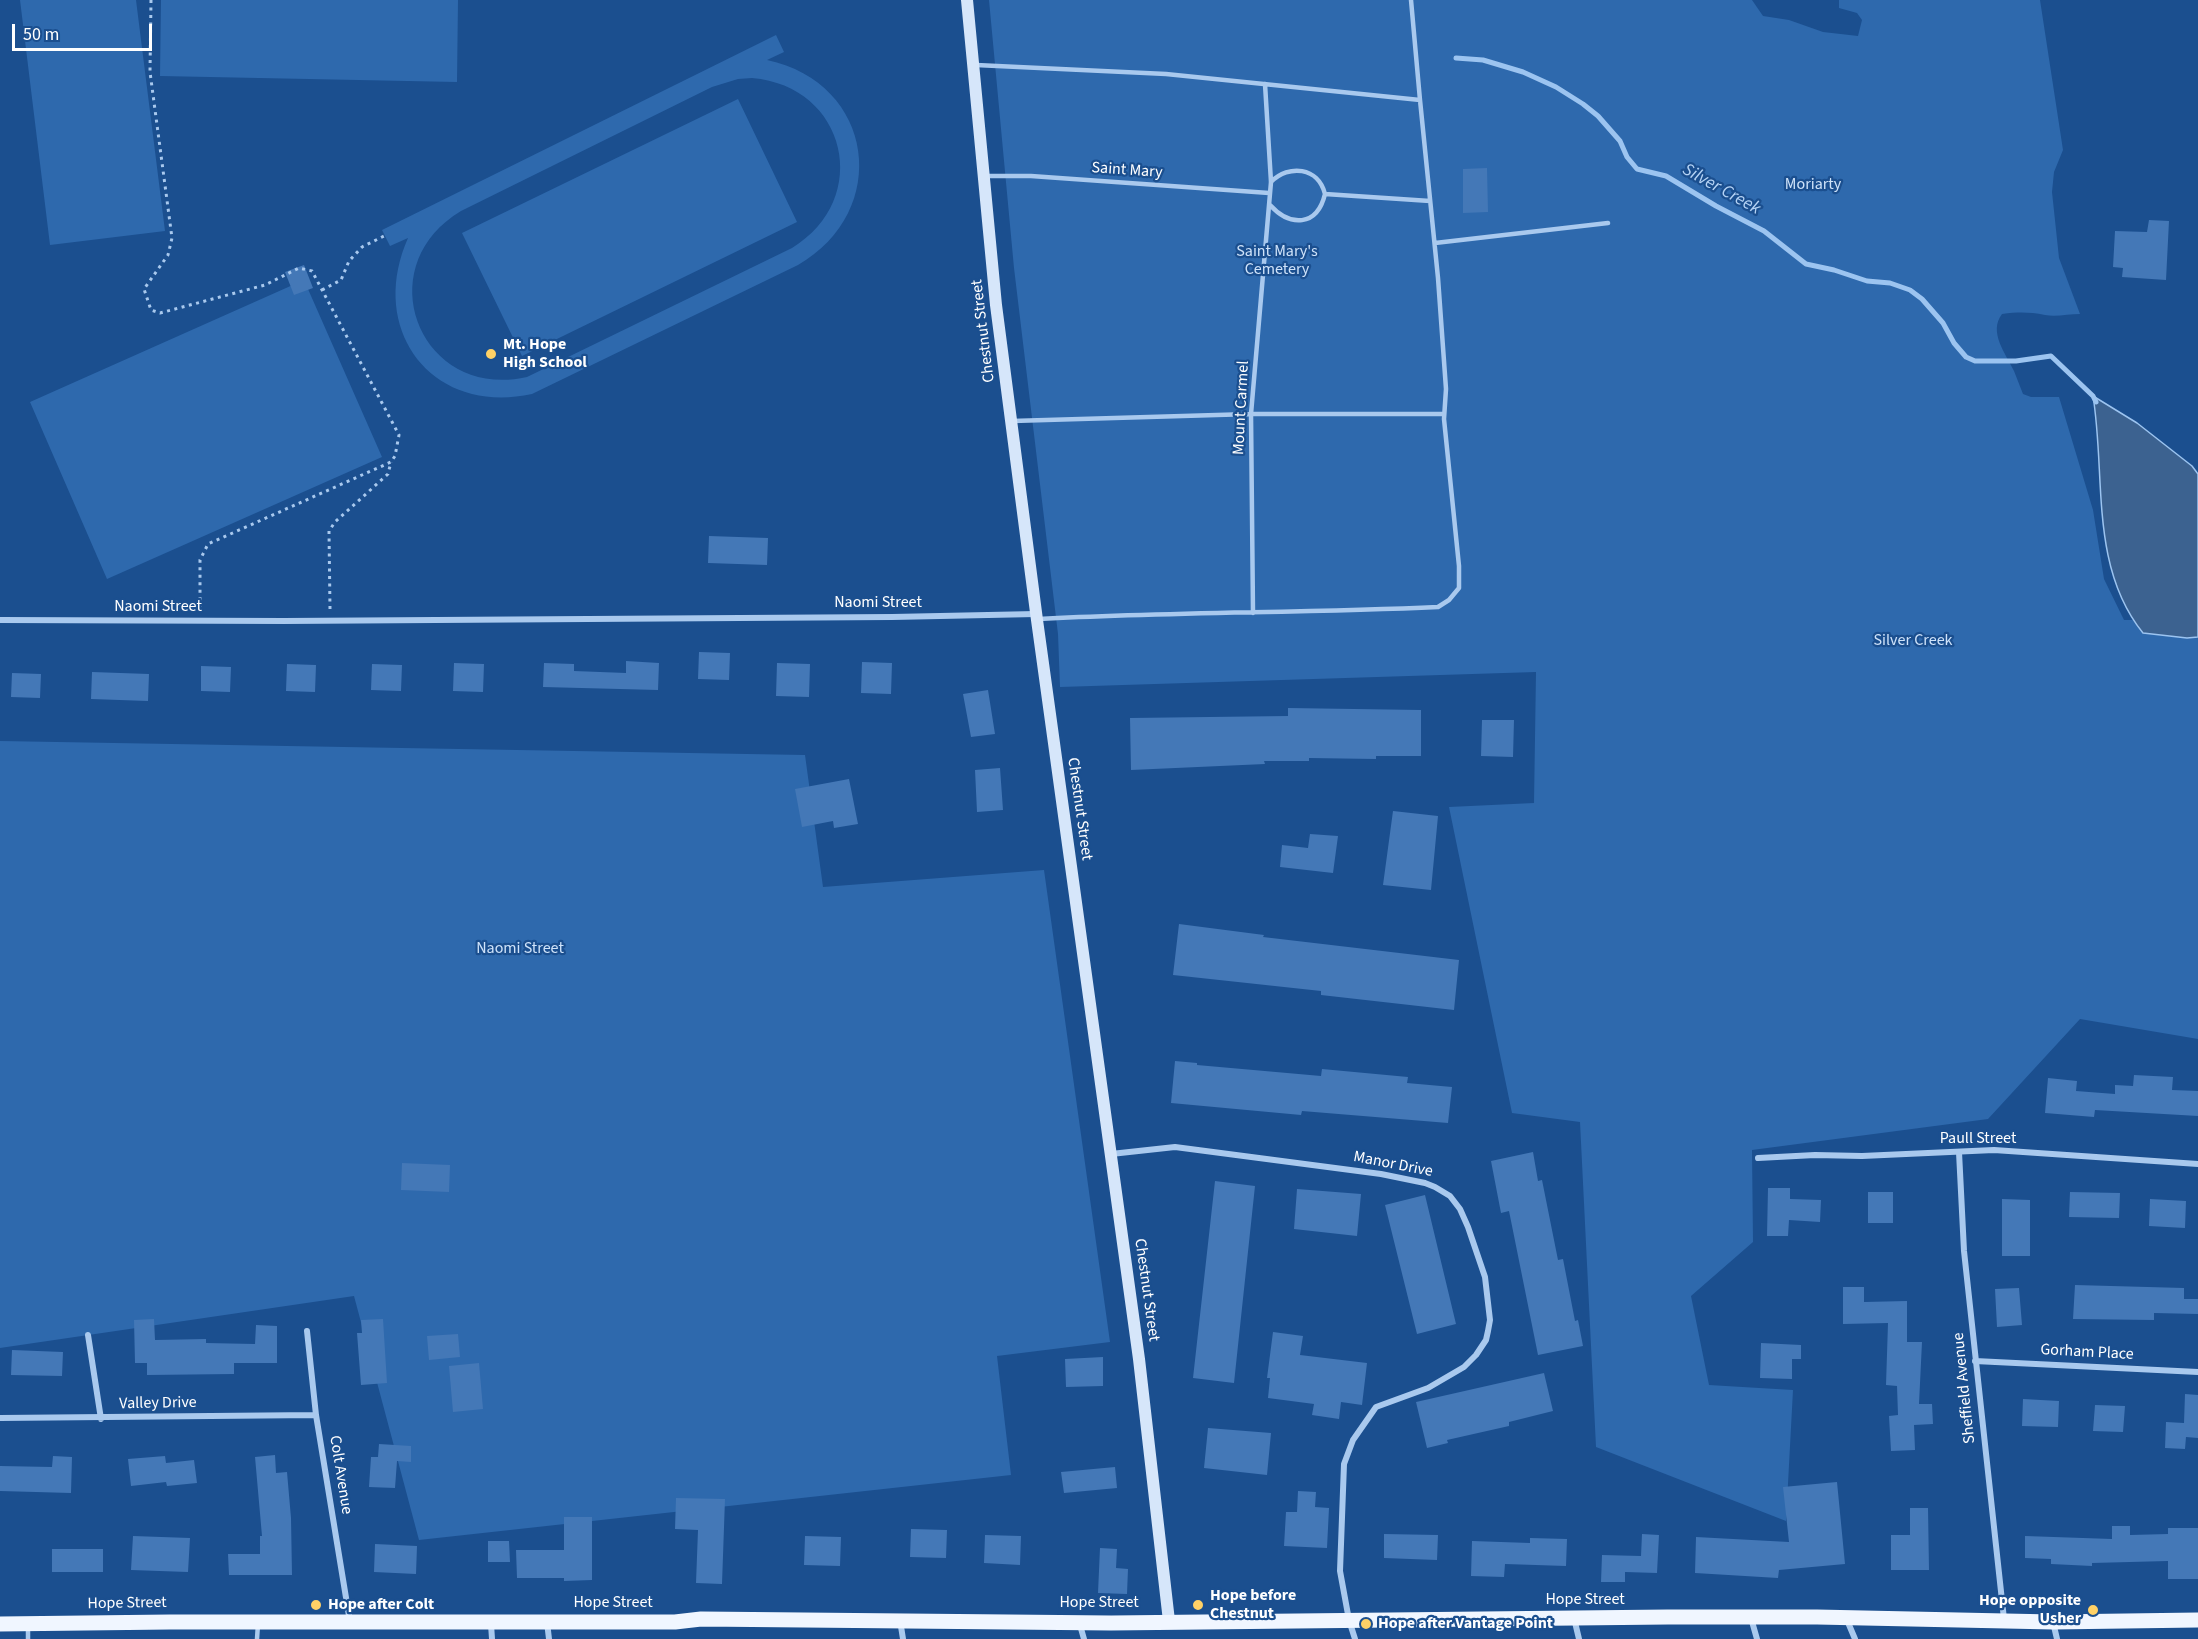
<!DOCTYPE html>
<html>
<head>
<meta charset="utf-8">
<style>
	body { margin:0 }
	#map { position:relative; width:2198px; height:1639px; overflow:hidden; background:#1b4f8f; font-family:"Source Sans 3",sans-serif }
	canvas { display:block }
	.scale { position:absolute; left:12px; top:24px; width:140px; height:27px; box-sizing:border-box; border:3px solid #fff; border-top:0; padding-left:8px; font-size:18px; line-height:21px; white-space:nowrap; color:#fff; -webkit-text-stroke:4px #1b4f8f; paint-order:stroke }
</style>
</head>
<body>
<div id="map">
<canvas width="2198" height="1639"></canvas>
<div class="scale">50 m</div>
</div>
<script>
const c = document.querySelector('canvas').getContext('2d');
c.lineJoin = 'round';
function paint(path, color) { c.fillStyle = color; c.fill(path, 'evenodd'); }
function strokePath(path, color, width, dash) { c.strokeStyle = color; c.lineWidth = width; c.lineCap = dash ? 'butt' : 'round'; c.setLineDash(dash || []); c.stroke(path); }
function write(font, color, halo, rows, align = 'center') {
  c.font = font + ' "Source Sans 3",sans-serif'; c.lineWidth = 4.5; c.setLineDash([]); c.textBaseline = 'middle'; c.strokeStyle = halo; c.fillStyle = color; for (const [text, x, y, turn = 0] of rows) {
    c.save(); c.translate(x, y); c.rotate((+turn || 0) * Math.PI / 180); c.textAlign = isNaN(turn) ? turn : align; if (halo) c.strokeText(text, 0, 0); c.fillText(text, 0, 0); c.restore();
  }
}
paint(new Path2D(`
	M20,0H136L165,231L50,245Z
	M161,0H458L457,82L160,76Z
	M989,0H1752L1763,16L1789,20L1823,32L1858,36L1862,20L1857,13L1839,8V0H2040L2063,150L2054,172L2052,192L2059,258L2080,314C2069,314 2056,317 2045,315C2029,312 2019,312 2002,314C1988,332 2006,354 2014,371C2017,379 2020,386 2023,394L2031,397H2059L2093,510L2104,579L2124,620H2198V1039L2080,1019L1988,1119L1752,1150L1753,1242L1691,1296L1709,1385L1793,1390L1786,1521L1596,1447L1580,1122L1512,1113L1449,807L1534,803L1536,672L1060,687L1058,634L1014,268Z
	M776,35L784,52L767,60C875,83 892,211 798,265L532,394C432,416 367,330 408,238L390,246L382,230ZM752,78C847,86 873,199 792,248L527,377C420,401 367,267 461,211L712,87L738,79Z
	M738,99L797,222L522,356L462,233Z
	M304,280L382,457L107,579L30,402Z
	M0,741L805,755L823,887L1044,870L1110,1342L997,1356L1011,1475L419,1540L354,1296L0,1348Z`), '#2e69ad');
const water = new Path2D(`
	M2093,396L2137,423L2192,466L2198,474V637L2187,638L2143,633C2089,566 2106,475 2093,396Z`);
paint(water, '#3c6290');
strokePath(water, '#9cc4f0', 1.5);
strokePath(new Path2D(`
	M1456,58L1483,60L1523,72L1556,87L1583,104L1598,116L1620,141L1627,157L1637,169L1666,176L1716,206L1764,231L1806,264L1834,270L1867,281L1890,283L1910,290L1922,299L1943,323L1954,343L1966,357L1975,361H2016L2051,356L2093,396L2096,402`), '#9cc4f0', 5);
paint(new Path2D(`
	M1487,168L1488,212L1463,213V169Z
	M2149,220L2169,221L2166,280L2122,277L2123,268L2113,267L2115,231L2147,232Z
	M304,265L313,288L294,295L285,272Z
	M709,536L768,538L767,565L708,563Z
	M699,652L730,653L729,680L698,679Z
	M626,661L659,663L658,690L543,687L544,663L574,664V671L626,673Z
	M862,662L892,663L891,694L861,693Z
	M454,663L484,664L483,692L453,691Z
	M777,663L810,664L809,697L776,696Z
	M287,664L316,665L315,692L286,691Z
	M372,664L402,665L401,691L371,690Z
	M201,666L231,667L230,692L201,691Z
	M92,672L149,674L148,701L91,699Z
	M12,673L41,674L40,698L11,697Z
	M988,690L995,734L971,737L963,694Z
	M1288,708L1421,710V756H1376V759L1309,758V761H1264L1265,764L1131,770L1130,718L1288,716Z
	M1482,720H1514L1513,757L1481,756Z
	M1000,768L1003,810L977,812L975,770Z
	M849,779L858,824L834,828L833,821L802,827L795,789Z
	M1393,811L1438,816L1431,890L1383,885Z
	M1310,834L1338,836L1333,873L1280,867L1282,845L1308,848Z
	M1179,924L1264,935L1263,937L1459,960L1454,1010L1321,995V991L1173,975Z
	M1175,1061L1197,1063V1065L1321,1076L1322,1069L1408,1077L1407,1083L1452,1087L1448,1123L1302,1111L1301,1115L1171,1103Z
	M2134,1075L2173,1077L2172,1090L2198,1091V1116L2095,1110L2094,1117L2045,1113L2048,1078L2077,1081L2076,1091L2115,1094V1085L2133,1086Z
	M1533,1152L1538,1181L1542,1180L1558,1260L1563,1259L1575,1321L1578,1320L1583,1346L1538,1355L1509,1211L1501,1213L1491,1161Z
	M402,1163L450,1165L449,1192L401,1190Z
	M1215,1181L1255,1186L1234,1383L1193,1378Z
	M1768,1188H1790V1199L1821,1200L1820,1222L1789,1220L1788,1236H1767Z
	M1297,1189L1361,1194L1357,1236L1294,1229Z
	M1868,1192H1893V1223H1868Z
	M2070,1192L2120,1193L2119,1218L2069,1217Z
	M1425,1195L1456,1324L1417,1334L1385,1205Z
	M2002,1199L2030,1200V1256H2002Z
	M2150,1199L2186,1201L2185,1228L2149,1226Z
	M2075,1285L2184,1288V1299H2198V1314L2154,1313V1320L2073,1319Z
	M1843,1287H1864V1302L1907,1301V1342H1922L1919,1404H1932L1933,1424L1914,1425L1915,1450L1891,1451L1889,1416L1898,1415L1897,1386L1886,1385L1888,1323L1843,1324Z
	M2019,1288L2022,1325L1997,1327L1995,1289Z
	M154,1319L155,1340L206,1339V1343L255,1344L256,1325L277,1326V1363H234V1374L147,1375V1363H135L134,1320Z
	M383,1319L387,1383L361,1385L357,1333H362L361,1320Z
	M1273,1332L1303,1336L1300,1355L1367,1363L1362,1405L1341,1402L1339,1419L1312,1415L1314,1404L1268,1398L1270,1378H1267Z
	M458,1334L460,1357L429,1360L427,1336Z
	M1761,1343L1801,1345V1359H1792V1379L1760,1378Z
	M12,1350L63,1352L62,1376L11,1375Z
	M1103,1357V1386L1066,1387L1065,1359Z
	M479,1363L483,1409L453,1412L449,1366Z
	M1544,1373L1553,1411L1509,1422V1426L1447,1440L1448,1443L1427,1448L1416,1402Z
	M2185,1394L2198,1395V1438L2186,1437L2185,1449L2165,1448L2166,1422L2184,1423Z
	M2023,1399L2059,1401L2058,1427L2022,1426Z
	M2095,1405L2125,1406L2123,1432L2093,1431Z
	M1208,1428L1271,1433L1267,1475L1204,1468Z
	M379,1444L411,1446V1462L397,1461L395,1488L369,1487L371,1457H378Z
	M275,1455L276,1473L287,1472L291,1518L292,1575H229L228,1554H260V1536H262L255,1457Z
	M53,1456L72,1457L71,1493L0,1491V1466L52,1467Z
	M165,1456L166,1463L194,1460L197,1483L167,1486L166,1482L131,1486L128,1459Z
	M1115,1467L1117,1488L1064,1493L1061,1472Z
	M1837,1482L1845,1564L1779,1570L1778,1578L1695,1573L1696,1537L1789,1542L1783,1487Z
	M1298,1491L1316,1492L1315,1507L1329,1508L1327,1548L1284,1546L1286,1512H1297Z
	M676,1498L725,1499L722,1584L696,1583L698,1530L675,1529Z
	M1910,1508H1928L1929,1570H1891V1535H1910Z
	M564,1517H592V1580L564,1581V1578H517L516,1550H564Z
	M2112,1526H2130V1535L2168,1534V1528H2198V1579H2168V1561L2092,1563V1566L2051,1564V1559L2025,1558V1536L2112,1539Z
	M911,1529L947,1530L946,1558L910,1557Z
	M1384,1534L1438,1535L1437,1560L1384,1558Z
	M1642,1534L1659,1535L1657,1573L1625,1572V1582H1601L1602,1555L1641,1556Z
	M985,1535L1021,1536L1020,1565L984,1563Z
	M133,1536L190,1538L188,1572L131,1570Z
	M805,1536L841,1537L840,1566L804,1565Z
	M1530,1538L1567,1539L1566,1566L1505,1564L1504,1577L1471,1576L1472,1541L1530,1543Z
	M488,1541H509L510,1562H488Z
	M375,1544L417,1546L416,1574L374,1572Z
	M1100,1548L1117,1549L1116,1568L1128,1569L1127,1594L1098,1593Z
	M52,1549H103V1572H52Z`), '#4478b7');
strokePath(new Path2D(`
	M151,0L150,72L172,238L168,255L144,289L151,310L160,313L265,285L299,268L312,271L399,435L395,456L391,462L208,544L200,560V610
	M322,290L341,280L349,261L362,247L384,236
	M330,609L329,531L335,522L388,474L391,462`), '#a9c9ee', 3, [3, 4.5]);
strokePath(new Path2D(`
	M1411,0L1420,100
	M976,65L1166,74L1420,100L1438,278L1446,389L1444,419L1459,566V588L1449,600L1438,607C1305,613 1172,612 1039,619
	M984,176H1031L1269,193
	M1325,194L1430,201
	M1270,205C1290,227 1317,227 1325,194C1318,167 1289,164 1271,182
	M1435,243L1608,223
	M1012,421L1251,414H1444
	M1253,613L1251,414L1271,182L1265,84
	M28,1639V1627
	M257,1639L258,1624`), '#a9c9ee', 4.5);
strokePath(new Path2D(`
	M0,620L284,621L892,617L1036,614
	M1959,1152L1964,1251L2004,1619
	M1111,1154L1175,1147L1381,1174L1425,1183L1435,1187L1450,1196L1460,1209L1468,1227L1485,1277L1490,1320L1488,1331L1486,1340L1476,1355L1464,1367L1428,1388L1376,1407L1353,1440L1344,1464L1340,1571L1349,1620L1355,1639
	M1758,1158L1815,1155L1862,1156L1994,1150L2198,1164
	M307,1331L316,1415L350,1622
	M88,1335L101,1419
	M1975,1361L2198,1372
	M0,1418L316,1415
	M1574,1618L1579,1639
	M1751,1618L1757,1639
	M900,1620L903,1639
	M1847,1620L1855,1639
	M547,1622L549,1639
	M2053,1622L2057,1639
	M491,1624L492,1639
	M1080,1625L1084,1639`), '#a9c9ee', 6);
strokePath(new Path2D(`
	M967,0L996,305L1037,620L1139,1359L1169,1621`), '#d6e6fa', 12);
strokePath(new Path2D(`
	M0,1624L170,1622H675L701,1619L1111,1623L1668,1617H1817L2053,1622L2198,1620`), '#f0f6ff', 15);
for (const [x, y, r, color] of [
	[491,354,6,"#ffd166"],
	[316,1605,6,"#ffd166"],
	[1198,1605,6,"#ffd166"],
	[2093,1610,6,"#ffd166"],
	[1366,1624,6,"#ffd166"]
]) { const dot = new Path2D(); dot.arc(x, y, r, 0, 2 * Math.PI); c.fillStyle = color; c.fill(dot); strokePath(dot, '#1b4f8f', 2); }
write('16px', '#fff', '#1b4f8f', [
	["Saint Mary",1127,171,4],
	["Chestnut Street",984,331,-97],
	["Mount Carmel",1242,408,-87],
	["Naomi Street",878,603],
	["Naomi Street",158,607],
	["Chestnut Street",1079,809,82],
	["Paull Street",1978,1139],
	["Manor Drive",1393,1165,11],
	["Chestnut Street",1146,1290,82],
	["Gorham Place",2087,1353,3],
	["Sheffield Avenue",1965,1388,-96],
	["Valley Drive",158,1404,-1],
	["Colt Avenue",340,1475,81],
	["Hope Street",1585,1600],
	["Hope Street",613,1603],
	["Hope Street",1099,1603],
	["Hope Street",127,1604,-1]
]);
write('16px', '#cfe3fa', '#1b4f8f', [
	["Moriarty",1813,185],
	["Saint Mary's",1277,252],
	["Cemetery",1277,270],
	["Silver Creek",1913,641],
	["Naomi Street",520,949]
]);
write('bold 16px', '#fff', '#1b4f8f', [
	["Mt. Hope",503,345],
	["High School",503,363],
	["Hope before",1210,1596],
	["Chestnut",1210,1614],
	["Hope opposite",2081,1601,"right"],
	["Usher",2081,1619,"right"],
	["Hope after Colt",328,1605],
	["Hope after Vantage Point",1378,1624]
], 'left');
write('italic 18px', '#b5d3f5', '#1b4f8f', [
	["Silver Creek",1721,190,29]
]);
</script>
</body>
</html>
